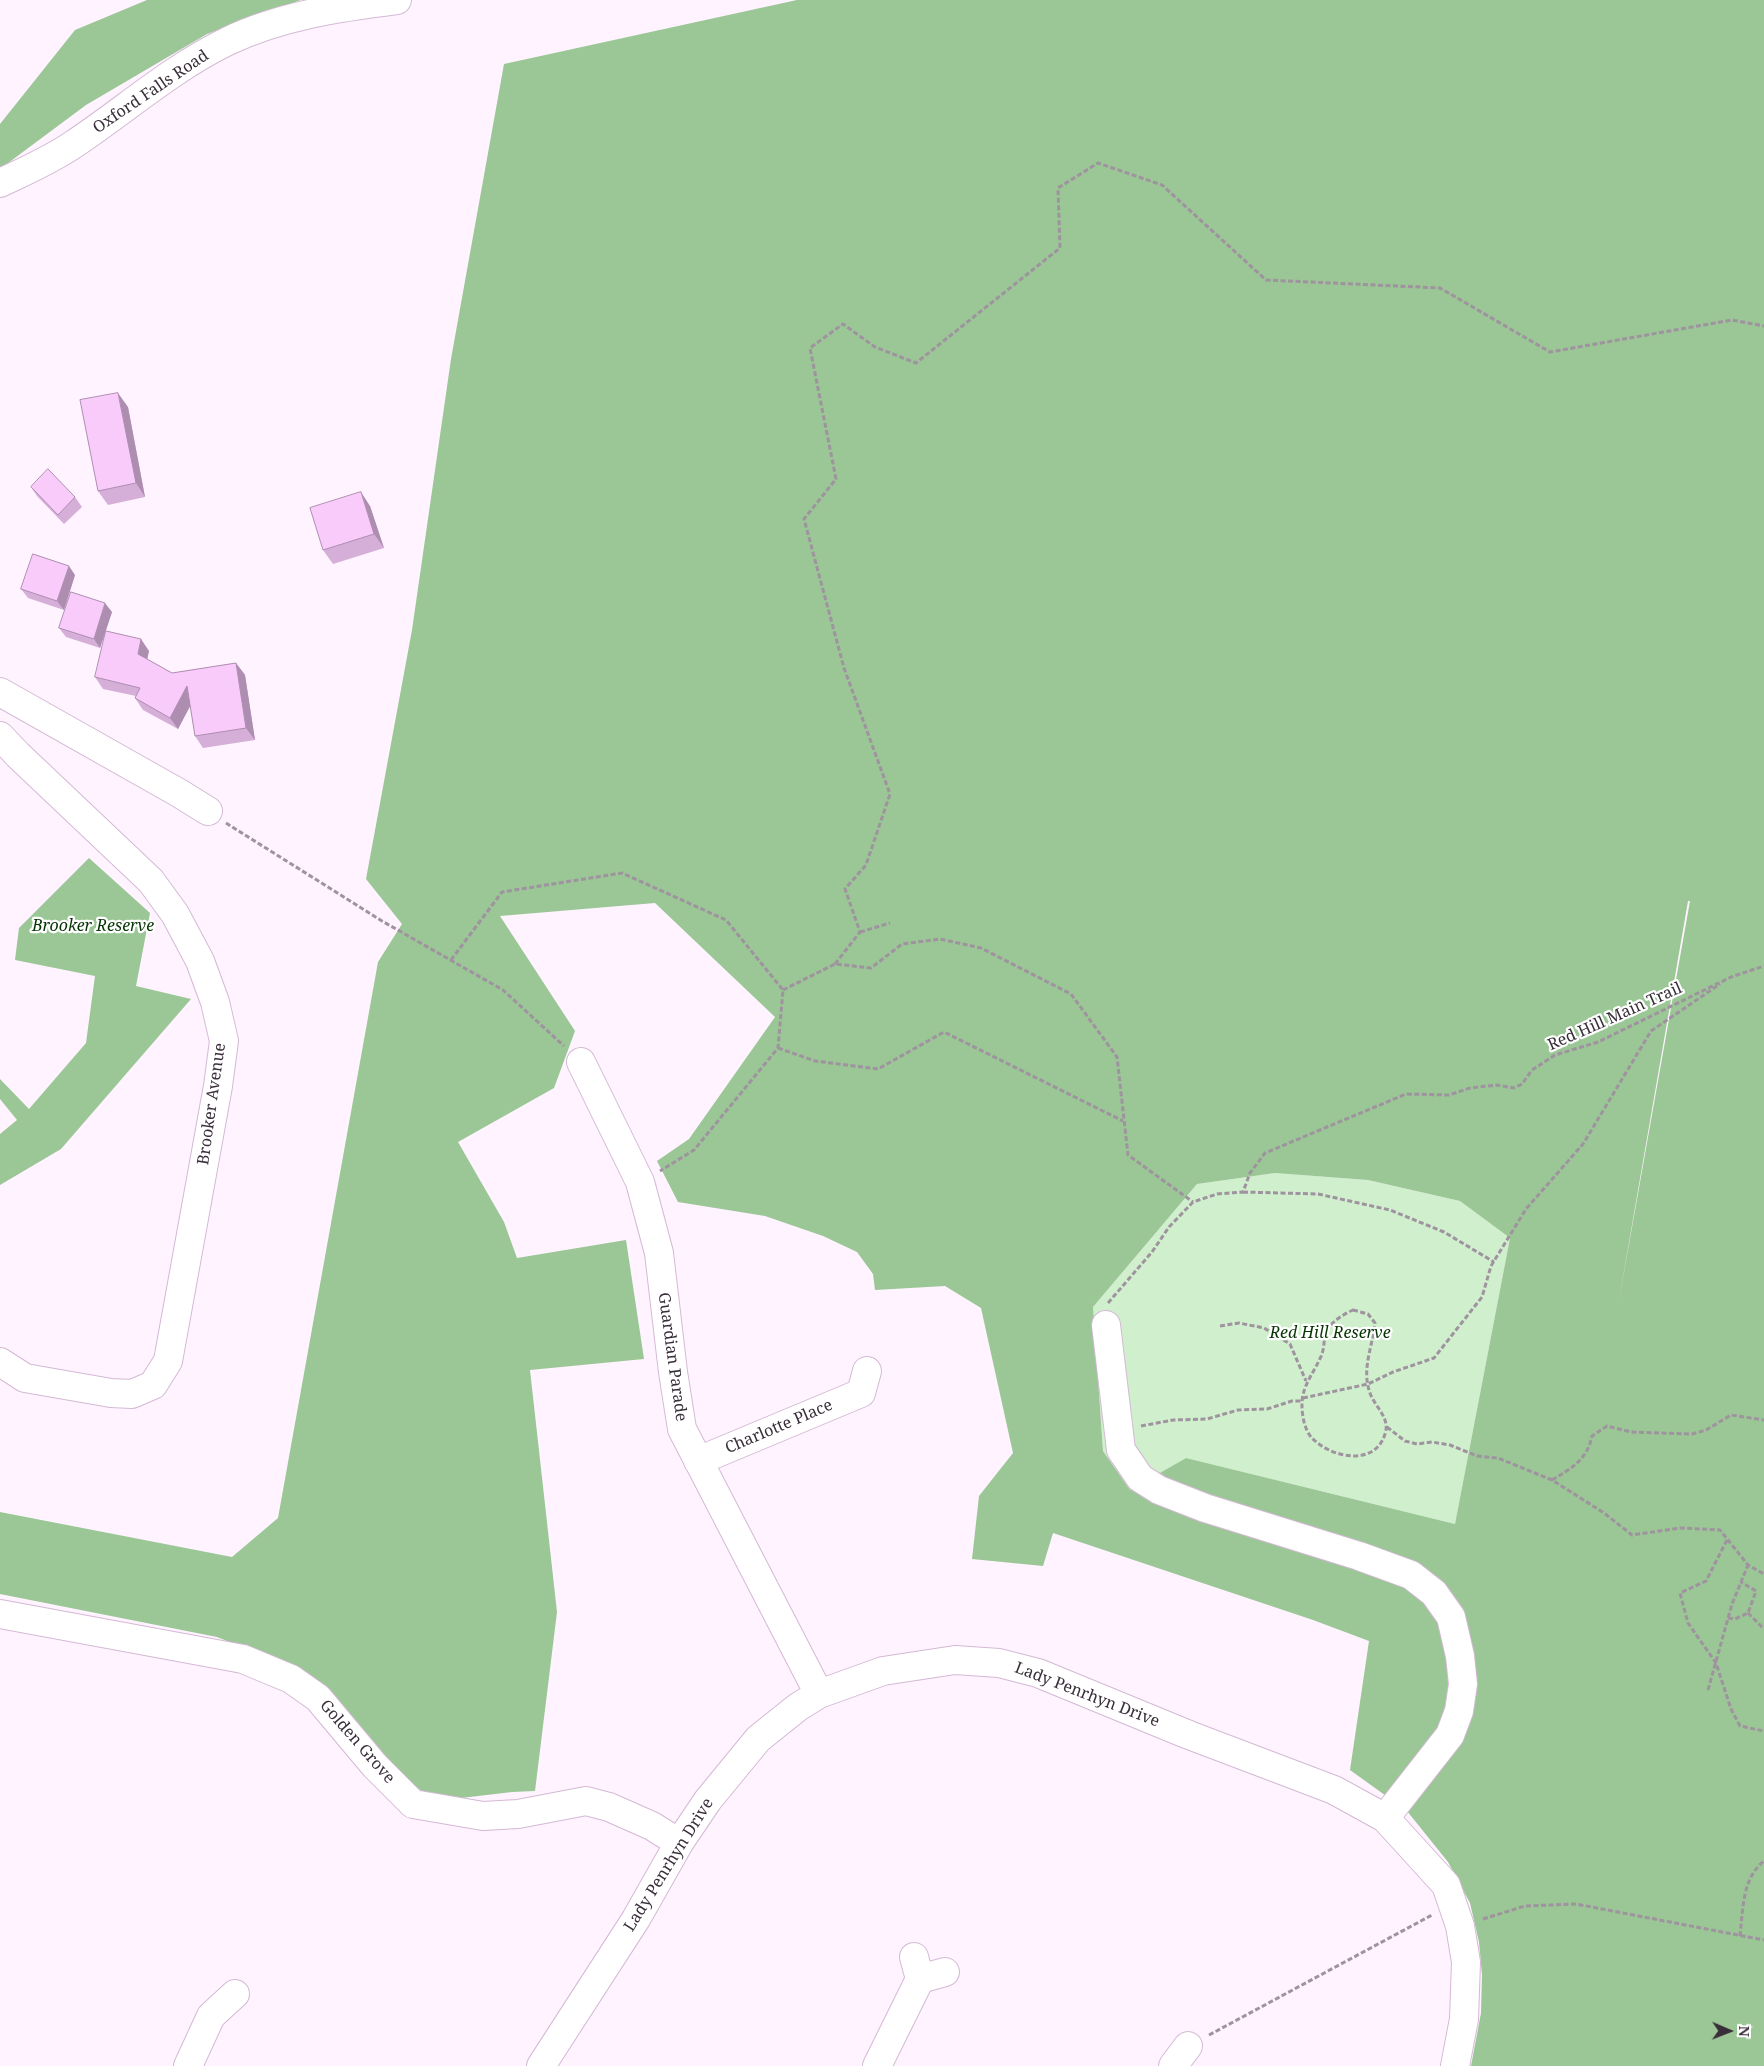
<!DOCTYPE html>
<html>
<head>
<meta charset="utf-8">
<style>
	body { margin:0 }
	#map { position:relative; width:1764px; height:2066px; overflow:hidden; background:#fef3ff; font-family:"Noto Serif",serif }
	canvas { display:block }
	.north { position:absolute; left:1704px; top:2006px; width:50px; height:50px; -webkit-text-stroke:4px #fff; paint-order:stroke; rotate:91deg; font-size:14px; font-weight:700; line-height:20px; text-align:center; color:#392f3a }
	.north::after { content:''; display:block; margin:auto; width:18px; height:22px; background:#392f3a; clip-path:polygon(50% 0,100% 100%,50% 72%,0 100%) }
</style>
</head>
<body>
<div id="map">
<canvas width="1764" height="2066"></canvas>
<div class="north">N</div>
</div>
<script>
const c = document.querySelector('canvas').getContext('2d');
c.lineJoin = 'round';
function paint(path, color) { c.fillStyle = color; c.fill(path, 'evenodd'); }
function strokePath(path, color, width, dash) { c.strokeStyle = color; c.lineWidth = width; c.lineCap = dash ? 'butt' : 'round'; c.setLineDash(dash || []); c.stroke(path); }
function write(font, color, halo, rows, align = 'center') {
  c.font = font + ' "Noto Serif",serif'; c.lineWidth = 4.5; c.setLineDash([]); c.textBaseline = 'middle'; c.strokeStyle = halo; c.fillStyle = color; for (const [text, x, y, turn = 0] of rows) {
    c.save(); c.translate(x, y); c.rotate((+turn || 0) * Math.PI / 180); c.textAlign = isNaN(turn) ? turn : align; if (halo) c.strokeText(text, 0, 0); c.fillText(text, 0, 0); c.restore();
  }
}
paint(new Path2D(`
	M1275,1173L1368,1180L1460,1201L1510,1238L1455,1524L1186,1458L1130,1490L1103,1451L1093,1307L1197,1184Z`), '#d0efcd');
paint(new Path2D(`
	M147,0H301L207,34L86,105L0,169V124L75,30Z
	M797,0H1764V2066H1471L1481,2013L1482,1975L1479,1942L1470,1903L1448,1862L1407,1811L1350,1770L1369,1641L1313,1620L1053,1533L1043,1566L972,1559L979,1496L1013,1453L981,1308L945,1286L875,1290L873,1274L857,1252L823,1236L765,1216L678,1202L657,1161L689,1139L775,1017L655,903L500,916L575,1031L554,1088L458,1142L504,1222L517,1258L626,1240L644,1359L530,1370L557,1612L535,1791L512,1792L461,1798L423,1792L398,1773L283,1663L217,1637L0,1594V1512L232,1557L278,1518L378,962L402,924L366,879L412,630L451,359L504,64ZM1688,901H1690L1618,1306ZM1275,1173L1368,1180L1460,1201L1510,1238L1455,1524L1186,1458L1130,1490L1103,1451L1093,1307L1197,1184Z
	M89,858L150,913L136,986L191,999L61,1149L0,1185V1134L17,1120L0,1099V1079L29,1109L86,1043L95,976L15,960L19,928Z`), '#9bc695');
const minor = new Path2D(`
	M0,183C25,171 51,160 74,144C125,110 172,68 228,41C280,16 340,7 397,0
	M0,692L179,793L208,811
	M0,736L18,755L151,881L175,914L200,961L215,1002L224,1041L218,1086L168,1361L153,1385L132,1394L111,1393L25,1378L0,1362
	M581,1062L640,1182L659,1253L673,1372L682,1429L819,1694
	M1106,1325L1121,1450L1140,1478L1159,1490L1205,1508L1359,1556L1411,1575L1434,1593L1451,1617L1460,1656L1463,1684L1459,1711L1450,1735L1385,1818
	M698,1461L861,1393L867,1371
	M0,1614L243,1659L291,1679L318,1698L375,1766L413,1804L483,1816L518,1814L586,1801L609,1807L652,1826L679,1843
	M920,1979L945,1972
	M188,2066L211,2016L235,1994
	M541,2066L636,1919L679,1843L708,1800L758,1739L798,1707L819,1694L883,1671L955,1660L999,1663L1038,1673L1189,1735L1334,1790L1385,1818L1446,1885L1460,1926L1466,1962L1464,2019L1455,2066
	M877,2066L920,1979L914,1957
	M1173,2066L1188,2046`);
strokePath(minor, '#d4b9d5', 30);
strokePath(new Path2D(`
	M226,823L382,921L503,990L564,1046
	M860,932L890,923
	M451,960L502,892L622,873L726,920L783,990L778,1048L694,1150L660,1171
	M835,964L860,932L845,889L866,865L890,794L844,668L804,519L836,479L810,348L843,324L875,347L916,363L1060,248L1058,188L1098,163L1162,185L1266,280L1440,288L1550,352L1732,320L1764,326
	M783,990L835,964L871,968L902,944L940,939L981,948L1071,994L1117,1057L1128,1155L1193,1202
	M778,1048L815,1061L878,1069L944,1032L1123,1121
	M1243,1192L1318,1194L1390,1210L1444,1232L1494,1262
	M1108,1303L1152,1252L1169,1227L1193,1202L1217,1194L1243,1192L1250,1173L1265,1153L1406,1094L1449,1095L1470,1088L1497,1085L1514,1088L1522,1084L1532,1070L1555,1055L1598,1042L1731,977L1764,966
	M1353,1310L1368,1314L1375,1323C1373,1345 1362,1367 1369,1390C1373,1406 1391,1417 1385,1434C1375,1467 1331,1458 1312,1438C1305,1431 1302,1416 1302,1406C1301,1386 1315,1372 1322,1354C1324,1348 1324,1341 1325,1335C1329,1323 1342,1315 1353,1310Z
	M1220,1326L1239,1323L1264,1328L1290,1344L1306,1381
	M1303,1398L1368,1384L1393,1372L1434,1358L1482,1297L1491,1266L1526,1209L1583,1144L1651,1031L1720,984
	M1141,1426L1173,1420L1207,1419L1238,1410L1267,1409L1292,1401H1302
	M1387,1427L1405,1441L1417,1444L1432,1442L1450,1445L1477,1456L1498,1458L1552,1480L1604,1513L1632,1535L1680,1528L1720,1530L1748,1565L1764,1574
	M1552,1480C1572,1468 1587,1460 1592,1436L1607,1426L1631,1432L1692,1434L1706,1430L1731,1415L1764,1420
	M1727,1540L1706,1581L1680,1593L1688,1623L1716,1663L1731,1709L1740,1726L1764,1731
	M1748,1613L1764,1629
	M1728,1618L1735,1619L1748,1613L1756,1591L1741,1582
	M1708,1690L1732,1604L1748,1565
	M1483,1919L1525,1906L1576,1904L1764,1940
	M1740,1936C1743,1910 1742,1878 1764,1861
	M1209,2035L1432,1915`), '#9e939f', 3, [5, 2.5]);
strokePath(minor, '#fff', 28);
paint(new Path2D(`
	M128,407L145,497L108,505L98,491Z
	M31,487L75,497L82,507L64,524L37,496Z
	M370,506L384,548L333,564L323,550Z
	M75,575L64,610L28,598L21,589Z
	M112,612L100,648L66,637L59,628Z
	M149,651L147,659L172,673L236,663L245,675L255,740L203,748L195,736L190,706L178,729L143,710L135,698L136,696L103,689L95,677Z`), '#d6afd8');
paint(new Path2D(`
	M118,393L128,407L145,497L136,483Z
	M361,492L370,506L384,548L374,534Z
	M69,566L75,575L64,610L57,601Z
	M105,603L112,612L100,648L94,639Z
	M141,639L149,651L146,665L138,654Z
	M236,663L245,675L255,740L246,728Z
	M187,686L195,697L178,729L170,718Z`), '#ae8eb0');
const building = new Path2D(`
	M118,393L136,483L98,491L80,400Z
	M48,469L75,497L58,515L31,487Z
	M361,492L374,534L323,550L310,508Z
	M33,554L69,566L57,601L21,589Z
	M71,592L105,603L94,639L59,628Z
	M106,631L141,639L138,654L172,673L236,663L246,728L195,736L187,686L170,718L135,698L140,688L95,677Z`);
paint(building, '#f9cbfb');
strokePath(building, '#ae8eb0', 1);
write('16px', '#392f3a', '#fff', [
	["Oxford Falls Road",151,92,-34],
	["Red Hill Main Trail",1615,1017,-24],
	["Brooker Avenue",212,1104,-82],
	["Guardian Parade",672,1357,82],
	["Charlotte Place",779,1427,-23],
	["Lady Penrhyn Drive",1087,1695,21],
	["Golden Grove",357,1742,49],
	["Lady Penrhyn Drive",669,1865,-58]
]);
write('italic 16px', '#063403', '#fff', [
	["Brooker Reserve",93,926],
	["Red Hill Reserve",1330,1333]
]);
</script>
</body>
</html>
